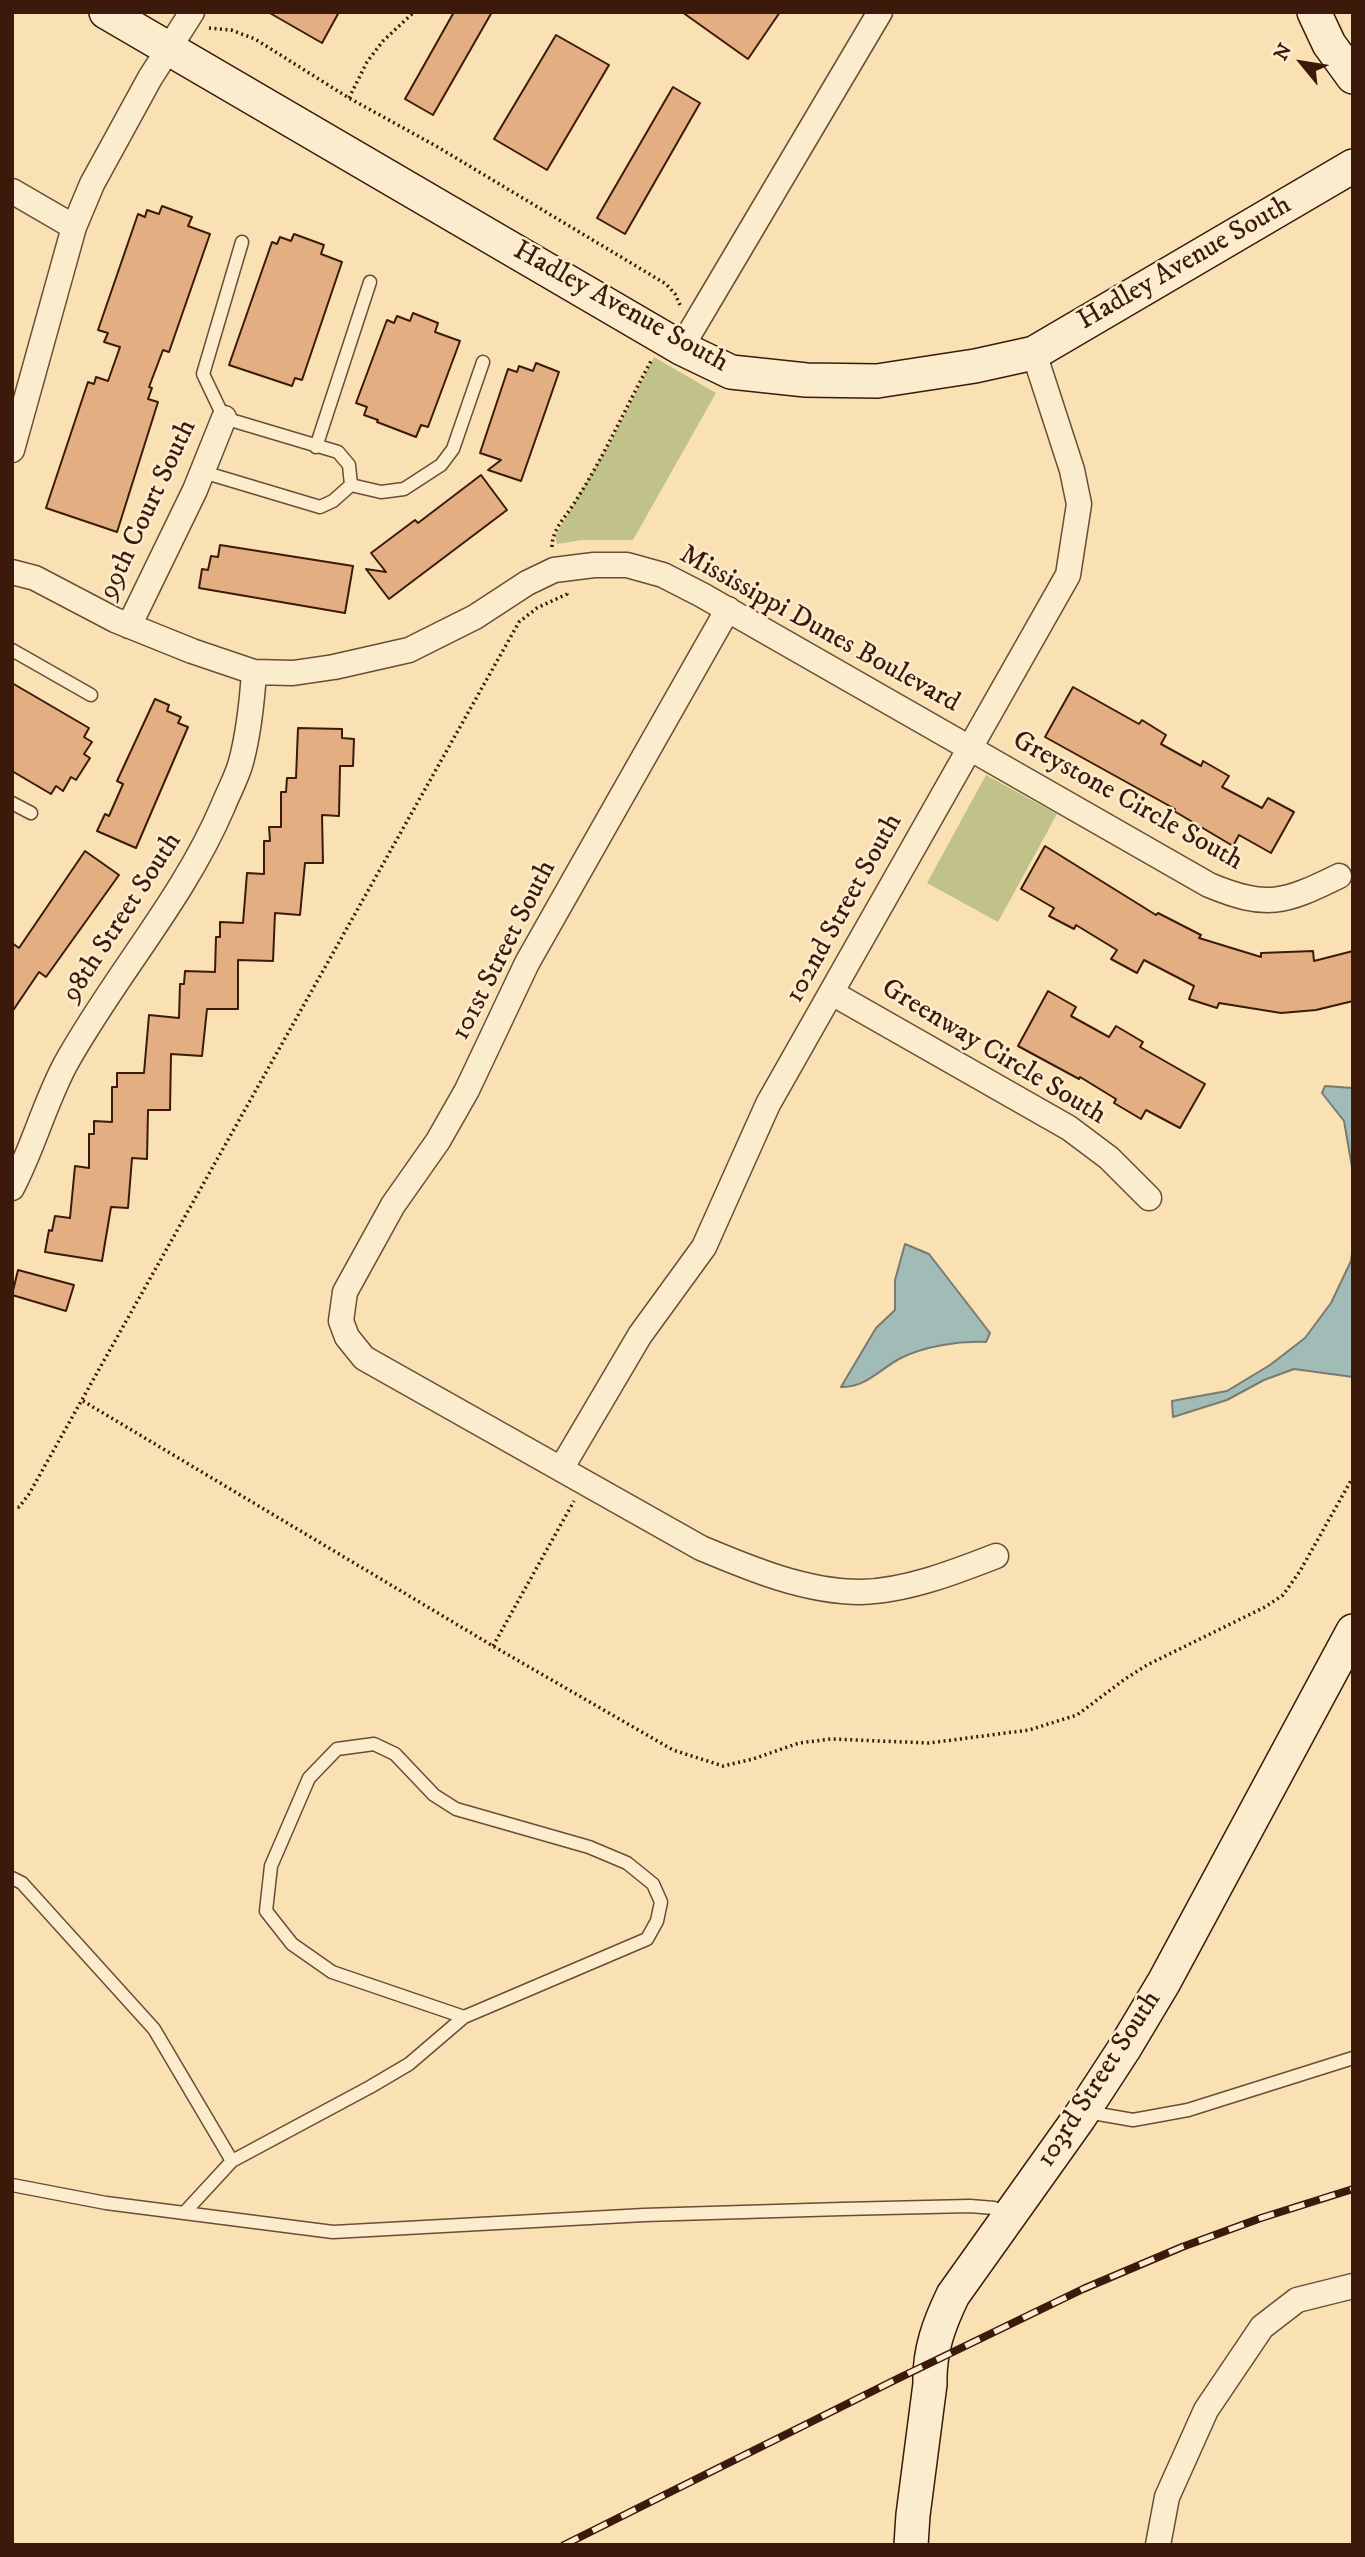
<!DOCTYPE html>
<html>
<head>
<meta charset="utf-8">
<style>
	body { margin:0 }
	#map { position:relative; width:1365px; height:2557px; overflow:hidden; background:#f9e1b4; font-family:"IM FELL DW Pica",serif }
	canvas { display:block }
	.frame { position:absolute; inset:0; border:14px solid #3c1a0b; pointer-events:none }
	.north { position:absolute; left:1267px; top:28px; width:70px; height:70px; -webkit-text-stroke:5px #fbecce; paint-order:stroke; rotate:300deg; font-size:19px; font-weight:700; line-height:28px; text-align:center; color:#3c1a0b }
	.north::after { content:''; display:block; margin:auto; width:24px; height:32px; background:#3c1a0b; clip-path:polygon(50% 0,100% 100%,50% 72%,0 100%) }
</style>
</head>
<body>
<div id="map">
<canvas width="1365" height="2557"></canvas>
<div class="frame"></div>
<div class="north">N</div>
</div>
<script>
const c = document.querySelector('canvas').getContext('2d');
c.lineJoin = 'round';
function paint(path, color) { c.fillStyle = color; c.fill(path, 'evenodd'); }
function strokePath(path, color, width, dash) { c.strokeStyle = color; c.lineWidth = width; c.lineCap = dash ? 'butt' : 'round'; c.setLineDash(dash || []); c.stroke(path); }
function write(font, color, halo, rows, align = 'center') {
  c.font = font + ' "IM FELL DW Pica",serif'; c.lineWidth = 5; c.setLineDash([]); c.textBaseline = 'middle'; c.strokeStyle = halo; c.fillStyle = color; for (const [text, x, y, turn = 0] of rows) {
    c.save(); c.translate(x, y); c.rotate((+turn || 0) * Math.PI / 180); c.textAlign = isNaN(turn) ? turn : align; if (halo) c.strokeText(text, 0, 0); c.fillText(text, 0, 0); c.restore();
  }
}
paint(new Path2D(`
	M654,357L716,393L633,540H582L557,544L555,536L610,443Z
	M986,775L1057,814L998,922L927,883Z`), '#c1c28a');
const water = new Path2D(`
	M1325,1086L1353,1088V1173L1344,1121L1322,1093Z
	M905,1244L929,1254L990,1333L986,1342C958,1341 924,1346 899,1359C879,1370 865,1388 841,1387L876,1328L895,1310V1280Z
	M1353,1246V1377L1294,1369L1264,1380L1227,1400L1173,1417L1172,1401L1227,1391L1270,1365L1305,1338L1331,1303L1351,1261Z`);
paint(water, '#a1bbb6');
strokePath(water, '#797b72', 2);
const building = new Path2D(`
	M268,12H339L322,43Z
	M454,12H492L433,115L405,99Z
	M682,12H780L748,59Z
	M556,35L609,65L547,170L494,139Z
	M673,87L700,103L625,234L597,218Z
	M162,206L192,217L188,226L210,234L169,352L163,350L149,387L152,388L148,399L158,402L117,532L46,508L88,382L94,384L96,377L108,381L120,347L104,342L108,333L98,330L138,214L145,217L147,210L159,214Z
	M294,234L324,245L321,254L342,262L302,380L295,378L292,386L229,365L272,242L277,244L280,237L291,241Z
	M413,313L438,323L435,332L460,341L428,427L421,425L416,437L377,422L378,420L364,415L367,407L356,403L387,320L394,323L397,316L410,321Z
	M536,363L559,372L521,481L488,470L501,460L480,453L508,369L517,372L519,366L533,371Z
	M481,475L507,510L389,599L366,569L386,572L371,553L415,520L418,523Z
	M220,545L353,566L345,613L199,588L202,569L208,570L211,556L218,557Z
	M12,683L89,728L84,737L92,742L84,754L90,758L76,780L71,777L63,791L56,786L51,794L12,771Z
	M1073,687L1139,724L1142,720L1166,735L1161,744L1201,766L1203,761L1229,776L1222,787L1262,808L1268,798L1294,812L1271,853L1239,835L1233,846L1174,811L1175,809L1045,737Z
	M155,699L169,705L167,711L181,717L178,723L188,727L136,848L97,831L105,814L109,816L123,784L117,781Z
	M298,728L342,729V738L354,739L353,766H340L339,816L322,815L323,863H305L300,915L275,913L273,961L238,960V1009H207L202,1056L171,1054L170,1110H148L147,1159L132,1158L128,1208L111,1207L102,1261L45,1252L49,1230L52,1231L55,1216L70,1218L75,1166L89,1168V1134H94V1121L112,1122V1087H117V1073H144L149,1015L179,1018L180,984H184L185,971L215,972L216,937H220V922L243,923L247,873L264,874V841H270L269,827H281V792H286L287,778H296Z
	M1045,846L1156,915L1158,913L1201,935L1199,938L1261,957V953L1313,951L1314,961L1353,951V1001L1316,1010L1281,1013L1219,1003L1217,1008L1189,999L1194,986L1144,960L1137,973L1111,959L1117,950L1076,925L1074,929L1049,916L1054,908L1021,889Z
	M85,851L119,875L46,977L39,972L12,1012V943L19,948Z
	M1048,991L1076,1007L1071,1016L1109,1037L1116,1026L1143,1042L1140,1047L1205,1084L1180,1128L1146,1110L1141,1119L1114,1103L1116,1099L1080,1077L1079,1079L1018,1046Z
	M18,1270L74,1285L66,1311L12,1295Z`);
paint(building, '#e3af82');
strokePath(building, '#3c1a0b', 2);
const lane = new Path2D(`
	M242,242L203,374L224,418L338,452L349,465L351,485
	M316,447L370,282
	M203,472L320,507L333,501L351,485
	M351,485L381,492L404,489L441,465L453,449L483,362
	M12,650L91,695
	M12,803L31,813
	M12,1878L22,1883L154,2029L232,2161
	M1087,2112L1133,2120L1188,2110L1353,2058
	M12,2185L106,2203L333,2232L644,2215L842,2209L970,2206L994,2208L1009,2215
	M184,2213L232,2161L370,2087L409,2064L464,2017L647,1939L657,1921L661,1902L653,1884L627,1863L589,1847L456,1809L434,1795L395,1754L374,1744L337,1749L309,1778L271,1866L266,1911L292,1944L332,1972L464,2017`);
const street = new Path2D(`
	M12,191L74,227
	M681,348L880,12
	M12,450L74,227L92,184L150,78L192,12
	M12,572L35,578L115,620L192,651L254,672L293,673L334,667L409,650L475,617L527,583L554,570L594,565H627L663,575L702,595L1209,885C1267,909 1284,903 1339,876
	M728,609L527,963L467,1090L438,1141L393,1205L345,1292L341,1321L347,1337L364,1358L701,1548C751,1569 806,1592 861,1592C906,1591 955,1572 996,1556
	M129,626L195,490L224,418
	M832,993L1069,1128L1109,1158L1149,1198
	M12,1188C33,1148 44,1105 65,1065C114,976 183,900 223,806C229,791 237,777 241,762C249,732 252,702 254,672
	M561,1469L640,1335L704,1247L768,1104L1068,575L1079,504L1072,470L1034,353
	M1158,2545L1167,2497L1206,2410L1262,2327L1297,2300L1353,2286`);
const secondary = new Path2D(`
	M106,12L681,348L731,372L806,380L877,381L975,366L1034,353L1353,166
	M1314,12L1329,44L1353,77
	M911,2545L913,2515L930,2384C929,2351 939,2324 953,2295L1079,2118L1124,2049L1164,1982L1353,1631`);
strokePath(lane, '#6b4c35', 15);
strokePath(street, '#6b4c35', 27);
strokePath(secondary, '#3c1a0b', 36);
strokePath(new Path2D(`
	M209,28L231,30L255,39L349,98L436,146L666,284L675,294L680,305
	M349,98L367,62L383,41L414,12
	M552,547C552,530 564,519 573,505C603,459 625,409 651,361
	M83,1401L493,1646L673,1750L723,1766L753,1759L799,1743L831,1739L929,1743L1029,1730L1077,1715L1125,1679L1147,1665L1265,1607L1283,1595L1300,1571L1353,1477
	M12,1507H19L29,1494L519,622L537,608L567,594V591
	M493,1646L574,1501`), '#3c1a0b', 3.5, [2, 3.5]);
strokePath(lane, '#fbecce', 12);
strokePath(street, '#fbecce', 24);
strokePath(secondary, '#fbecce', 33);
const rail = new Path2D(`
	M564,2545L895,2380L1083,2289L1182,2247L1261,2218L1353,2189`);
strokePath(rail, '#3c1a0b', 8);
strokePath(rail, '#fbecce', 5, [16]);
write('28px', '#3c1a0b', '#fbecce', [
	["Hadley Avenue South",1185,264,-30],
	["Hadley Avenue South",620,308,29],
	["99th Court South",149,510,-65],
	["Mississippi Dunes Boulevard",819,630,29],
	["Greystone Circle South",1127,802,29],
	["102nd Street South",845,909,-61],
	["98th Street South",123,918,-57],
	["101st Street South",505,951,-63],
	["Greenway Circle South",993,1053,31],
	["103rd Street South",1100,2080,-57]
]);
</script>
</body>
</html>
